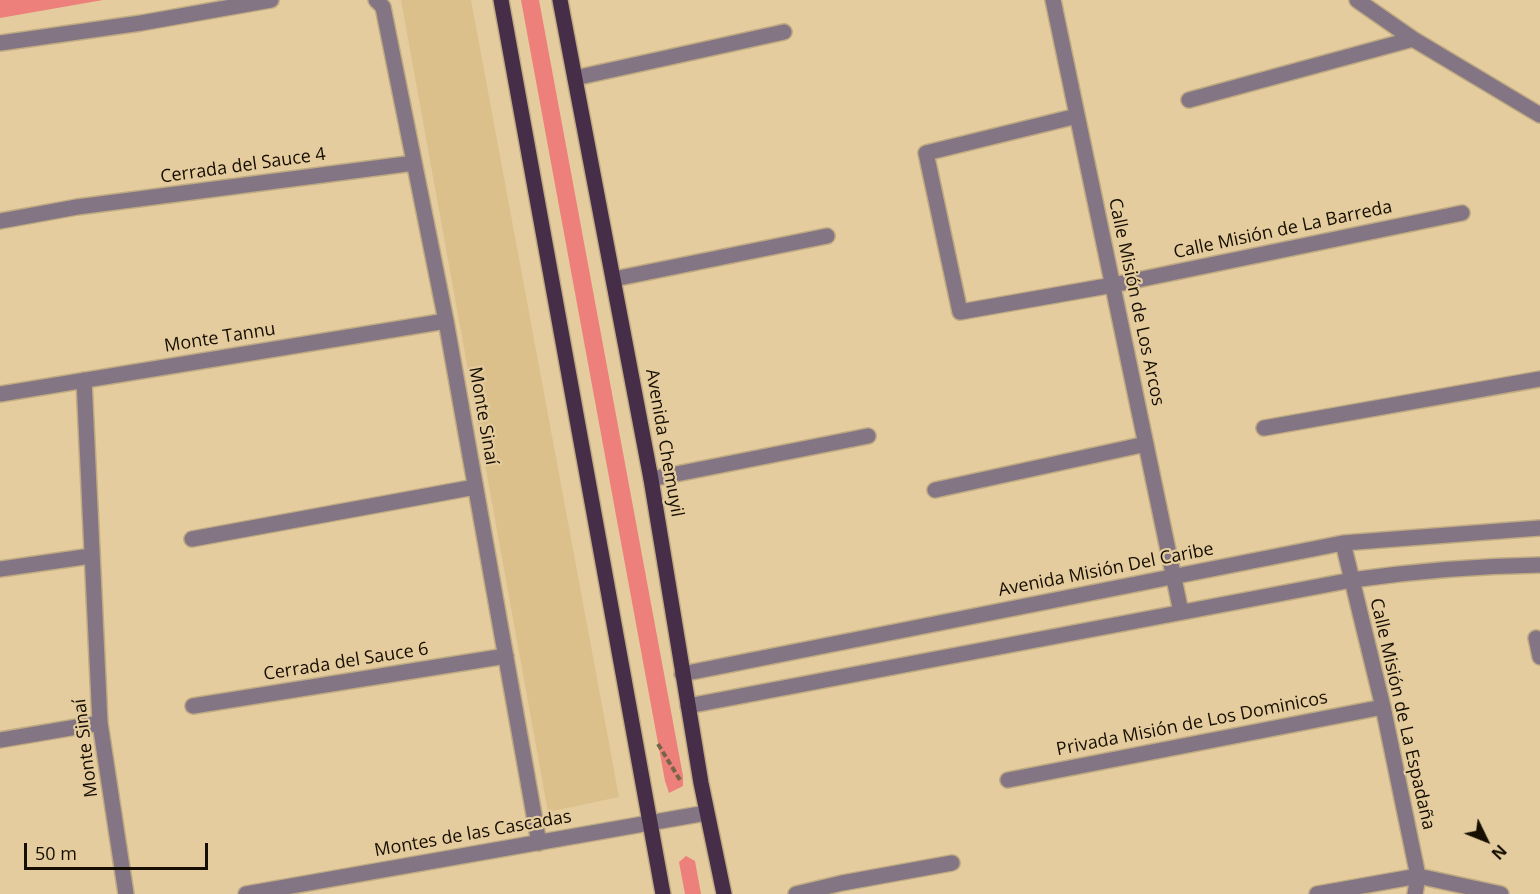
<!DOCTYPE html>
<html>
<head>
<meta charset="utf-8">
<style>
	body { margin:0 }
	#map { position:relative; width:1540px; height:894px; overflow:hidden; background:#e4cc9e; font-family:"Open Sans",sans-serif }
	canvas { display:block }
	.north { position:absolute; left:1456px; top:810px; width:60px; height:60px; -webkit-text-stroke:4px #e4cc9e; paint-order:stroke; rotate:133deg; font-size:16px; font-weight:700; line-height:24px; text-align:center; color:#160e01 }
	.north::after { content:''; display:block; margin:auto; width:21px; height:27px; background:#160e01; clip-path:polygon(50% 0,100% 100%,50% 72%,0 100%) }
	.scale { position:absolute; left:24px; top:843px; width:184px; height:27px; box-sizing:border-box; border:3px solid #160e01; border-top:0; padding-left:8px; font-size:18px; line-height:21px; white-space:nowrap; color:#160e01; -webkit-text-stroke:4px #e4cc9e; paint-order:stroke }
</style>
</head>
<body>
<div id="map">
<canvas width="1540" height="894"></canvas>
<div class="north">N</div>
<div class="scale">50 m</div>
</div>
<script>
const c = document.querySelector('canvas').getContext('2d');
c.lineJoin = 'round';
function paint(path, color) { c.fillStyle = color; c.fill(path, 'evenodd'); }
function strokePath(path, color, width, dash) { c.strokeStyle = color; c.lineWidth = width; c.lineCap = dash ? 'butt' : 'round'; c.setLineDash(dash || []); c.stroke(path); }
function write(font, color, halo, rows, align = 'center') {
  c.font = font + ' "Open Sans",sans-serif'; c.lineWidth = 4.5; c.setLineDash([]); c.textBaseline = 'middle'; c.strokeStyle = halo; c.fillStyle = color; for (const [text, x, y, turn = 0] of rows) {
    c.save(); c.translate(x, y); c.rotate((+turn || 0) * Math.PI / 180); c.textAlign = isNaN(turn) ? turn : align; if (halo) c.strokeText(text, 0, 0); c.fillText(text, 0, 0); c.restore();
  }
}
paint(new Path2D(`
	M401,0H471L619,797L548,812Z`), '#dbc08b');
paint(new Path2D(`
	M0,0H103L0,18Z
	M521,0H539L683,776V786L669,793L665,781Z
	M686,856L695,861L701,894H685L679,862Z`), '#ee807b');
const minor = new Path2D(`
	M376,0L383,7L446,321L539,843
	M1053,0L1181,612
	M1357,0L1413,39L1540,115
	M0,43L141,23L271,0
	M575,78L784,32
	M1189,100L1413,39
	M1077,116L926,153L960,312L1113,285L1462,213
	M0,221L77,207L414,163
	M614,279L827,236
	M84,380L100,723L126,894
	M0,394L446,321
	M1264,428L1540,379
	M651,479L868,436
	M935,490L1146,444
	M192,539L475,487
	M1343,543L1383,707L1418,876L1415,894
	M0,569L91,556
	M1536,638L1540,657
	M682,674L1343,543L1540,528
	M193,706L506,656
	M688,706L1352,580C1415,571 1477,566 1540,565
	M0,740L100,723
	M1008,780L1383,707
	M246,894L706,813
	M796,894L842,883L952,863
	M1317,894L1418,876L1501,894`);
const major = new Path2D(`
	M501,0L663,894
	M560,0L651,479L701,783L724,894`);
strokePath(minor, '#bfaa82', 18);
strokePath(major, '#bfaa82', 18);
strokePath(new Path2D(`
	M658,744L680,780`), '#746548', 4, [6, 3]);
strokePath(minor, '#847585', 15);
strokePath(major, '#462e49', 15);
write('18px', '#160e01', '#e4cc9e', [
	["Cerrada del Sauce 4",243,166,-8],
	["Calle Misión de La Barreda",1283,230,-12],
	["Calle Misión de Los Arcos",1136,302,78],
	["Monte Tannu",220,338,-9],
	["Monte Sinaí",483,416,80],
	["Avenida Chemuyil",664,443,80],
	["Avenida Misión Del Caribe",1106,570,-11],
	["Cerrada del Sauce 6",346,662,-9],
	["Calle Misión de La Espadaña",1402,714,77],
	["Privada Misión de Los Dominicos",1192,724,-11],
	["Monte Sinaí",86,748,-97],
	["Montes de las Cascadas",473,834,-10]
]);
</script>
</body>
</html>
